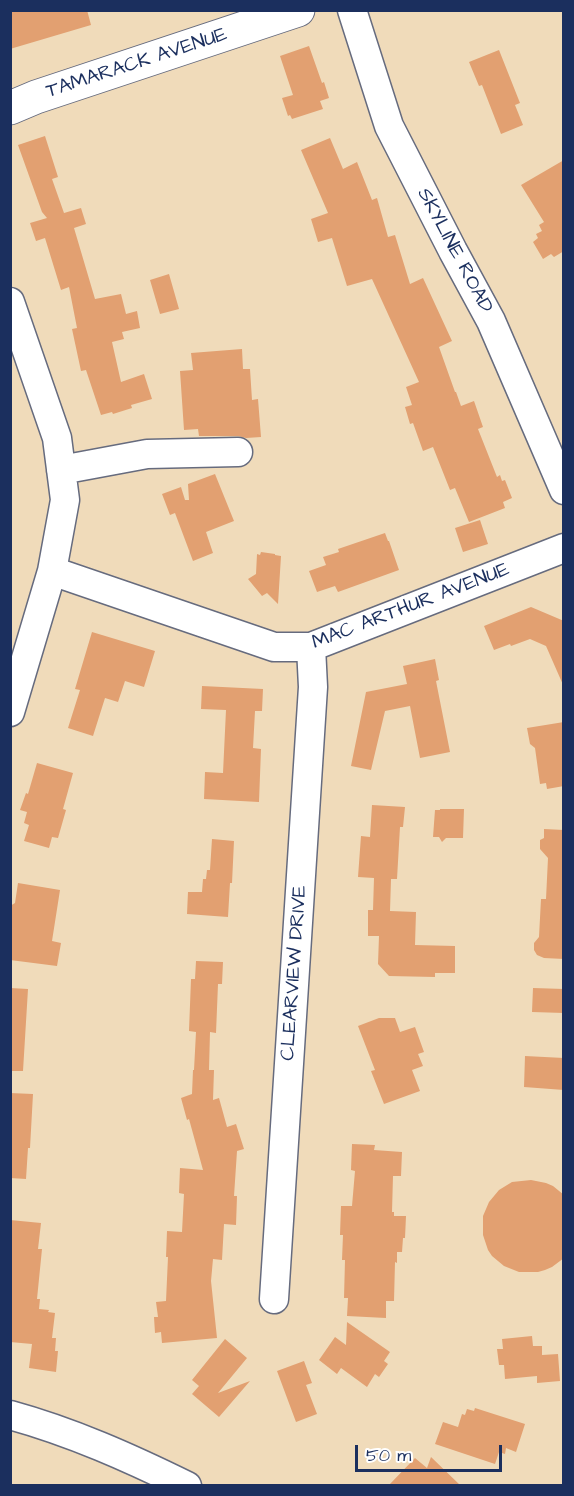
<!DOCTYPE html>
<html>
<head>
<meta charset="utf-8">
<style>
	body { margin:0 }
	#map { position:relative; width:574px; height:1496px; overflow:hidden; background:#f0dbba; font-family:"Architects Daughter",sans-serif }
	canvas { display:block }
	.frame { position:absolute; inset:0; border:12px solid #1b2f5e; pointer-events:none }
	.scale { position:absolute; left:355px; top:1445px; width:147px; height:27px; box-sizing:border-box; border:3px solid #1b2f5e; border-top:0; padding-left:8px; font-size:18px; line-height:21px; white-space:nowrap; color:#1b2f5e; -webkit-text-stroke:4px #fff; paint-order:stroke }
</style>
</head>
<body>
<div id="map">
<canvas width="574" height="1496"></canvas>
<div class="frame"></div>
<div class="scale">50 m</div>
</div>
<script>
const c = document.querySelector('canvas').getContext('2d');
c.lineJoin = 'round';
function paint(path, color) { c.fillStyle = color; c.fill(path, 'evenodd'); }
function strokePath(path, color, width, dash) { c.strokeStyle = color; c.lineWidth = width; c.lineCap = dash ? 'butt' : 'round'; c.setLineDash(dash || []); c.stroke(path); }
function write(font, color, halo, rows, align = 'center') {
  c.font = font + ' "Architects Daughter",sans-serif'; c.lineWidth = 6; c.setLineDash([]); c.textBaseline = 'middle'; c.strokeStyle = halo; c.fillStyle = color; for (const [text, x, y, turn = 0] of rows) {
    c.save(); c.translate(x, y); c.rotate((+turn || 0) * Math.PI / 180); c.textAlign = isNaN(turn) ? turn : align; if (halo) c.strokeText(text, 0, 0); c.fillText(text, 0, 0); c.restore();
  }
}
paint(new Path2D(`
	M10,10H87L91,25L10,49Z
	M309,46L322,83L324,82L329,98L320,101L323,109L292,119L290,115L288,116L282,98L293,95L280,56Z
	M499,50L520,103L515,105L523,125L501,134L482,85L479,86L469,62Z
	M45,136L58,177L52,179L64,213L81,208L86,224L74,228L95,299L121,294L126,314L137,311L140,328L122,332L124,339L112,342L121,382L144,374L152,399L131,405L132,408L113,414L112,412L101,415L86,370L81,371L72,329L77,328L69,287L61,290L45,238L36,241L30,223L47,218L42,212L18,145Z
	M330,138L343,169L357,162L372,200L377,198L388,237L395,235L410,284L423,278L452,341L439,347L455,392H456L461,406L474,401L483,427L478,429L497,477L500,475L502,481L505,480L512,498L503,502L505,508L469,522L455,488L450,490L433,447L423,451L413,423L410,424L405,407L412,405L406,387L419,382L372,279L347,286L332,238L318,242L311,219L328,213L301,150Z
	M564,160V251L554,257L551,254L543,259L533,242L538,238L536,234L542,231L539,225L544,222L521,185Z
	M169,274L179,309L160,314L150,280Z
	M242,349L243,369H250L252,400L258,399L261,437L246,438L238,436H199L198,429L184,430L180,371L193,370L191,353Z
	M215,474L234,521L206,532L213,553L193,561L175,513L170,515L162,494L181,487L185,500H189L188,484Z
	M480,520L488,544L463,552L455,528Z
	M385,533L388,541H389L399,570L338,592L335,586L317,592L309,571L326,565L323,557L339,552L338,549Z
	M261,552L275,554V555L281,556L278,604L267,593L262,596L248,579L256,574L257,554L260,555Z
	M531,607L564,621V687L546,646L530,639L511,646L510,644L494,650L484,626Z
	M92,632L155,651L144,687L125,681L118,702L105,698L93,736L68,728L80,690L75,689Z
	M435,659L439,680L436,681L450,752L420,758L410,706L385,711L371,770L351,766L366,692L407,684L403,666Z
	M202,686L263,689L262,711H255L253,748L261,749L259,802L204,799L205,772L223,773L226,710L201,709Z
	M564,722V786L547,789L546,783L540,784L535,748L530,744L527,728Z
	M37,763L73,773L63,809L66,810L58,838L52,837L49,848L24,841L29,825L24,823L27,812L20,810L26,793L28,794Z
	M372,805L405,807L403,827H400L397,879H391L390,911L416,912L415,945L455,946V973H435V977L389,976L378,964L379,936H368V910H373L374,878L358,877L361,836L370,837Z
	M440,809H464L463,838H446L442,842L439,837H433L435,810H440Z
	M544,829L564,830V959L544,958L537,955L534,950V943L539,937L541,899H546L548,858L540,849V840L544,838Z
	M212,839L234,841L232,883H230L228,917L187,914L188,892H202L203,879H206L207,870H210Z
	M18,883L60,890L52,941L61,943L57,966L10,960V906L15,903Z
	M196,961L223,962L222,984H218L216,1033L210,1032L209,1070H214L213,1100L219,1098L227,1127L236,1124L244,1149L237,1151L234,1196H237L236,1225L224,1224L222,1260L213,1259L211,1281L217,1338L162,1343L161,1332L155,1333L154,1317H158L156,1302L166,1301L168,1257H166L167,1231L182,1232L184,1194L179,1193L180,1168L203,1170L189,1119L187,1120L181,1098L192,1094L193,1070H194L196,1032L189,1031L191,979H195Z
	M10,988L28,989L23,1071H10Z
	M533,988L564,989V1013L532,1012Z
	M379,1018H395L400,1032L415,1027L424,1052L418,1054L423,1066L412,1070L420,1091L384,1104L371,1071L375,1070L358,1026Z
	M525,1056L564,1058V1090L524,1087Z
	M10,1093L33,1094L30,1148H28L26,1179L10,1178Z
	M352,1144L375,1145L374,1150L402,1152L401,1176H393L392,1212H394V1216H406L405,1238H403L402,1252H397V1263L395,1262L394,1301H386V1318L347,1316L348,1298H344L345,1260H342L343,1235H340L341,1206H352L355,1171L351,1170Z
	M531,1180L546,1183L553,1186L564,1195V1258L552,1267L545,1270L538,1272H519L504,1266L492,1256L488,1250L483,1235V1216L489,1202L499,1190L512,1182Z
	M10,1220L41,1223L38,1249H42L37,1299H40L39,1309L49,1310L48,1312L55,1313L52,1338H56L55,1351H58L56,1372L29,1368L32,1344L10,1342Z
	M347,1322L390,1352L384,1361L388,1364L379,1377L375,1374L367,1387L341,1368L337,1374L319,1360L335,1337L346,1345Z
	M532,1336L533,1346H542V1355L558,1354L560,1381L537,1383V1376L505,1379L504,1365H499L497,1349H503L502,1339Z
	M225,1339L247,1358L218,1393L250,1381L219,1417L192,1394L199,1386L192,1380Z
	M304,1361L312,1383L306,1385L317,1414L296,1422L277,1371Z
	M475,1408L525,1424L516,1452L506,1448L505,1454L499,1452L495,1464L435,1444L443,1422L458,1427L462,1414L465,1415L467,1409L474,1411Z
	M431,1457L460,1485H389L415,1458L427,1468Z`), '#e2a071');
const minor = new Path2D(`
	M352,10L389,126L453,251L491,321L564,490
	M10,302L57,438L65,500L52,571L10,712
	M61,470L147,454L238,452
	M52,571L274,647H311L564,548
	M274,1299L313,687L311,647
	M10,1415C72,1432 130,1458 187,1486`);
const major = new Path2D(`
	M10,108L36,97L298,10`);
strokePath(minor, '#666b7e', 31);
strokePath(major, '#666b7e', 35);
strokePath(minor, '#fff', 28);
strokePath(major, '#fff', 33);
write('20px', '#1b2f5e', '#fff', [
	["TAMARACK AVENUE",137,64,-18],
	["SKYLINE ROAD",454,251,62],
	["MAC ARTHUR AVENUE",411,607,-21],
	["CLEARVIEW DRIVE",295,973,-86]
]);
</script>
</body>
</html>
